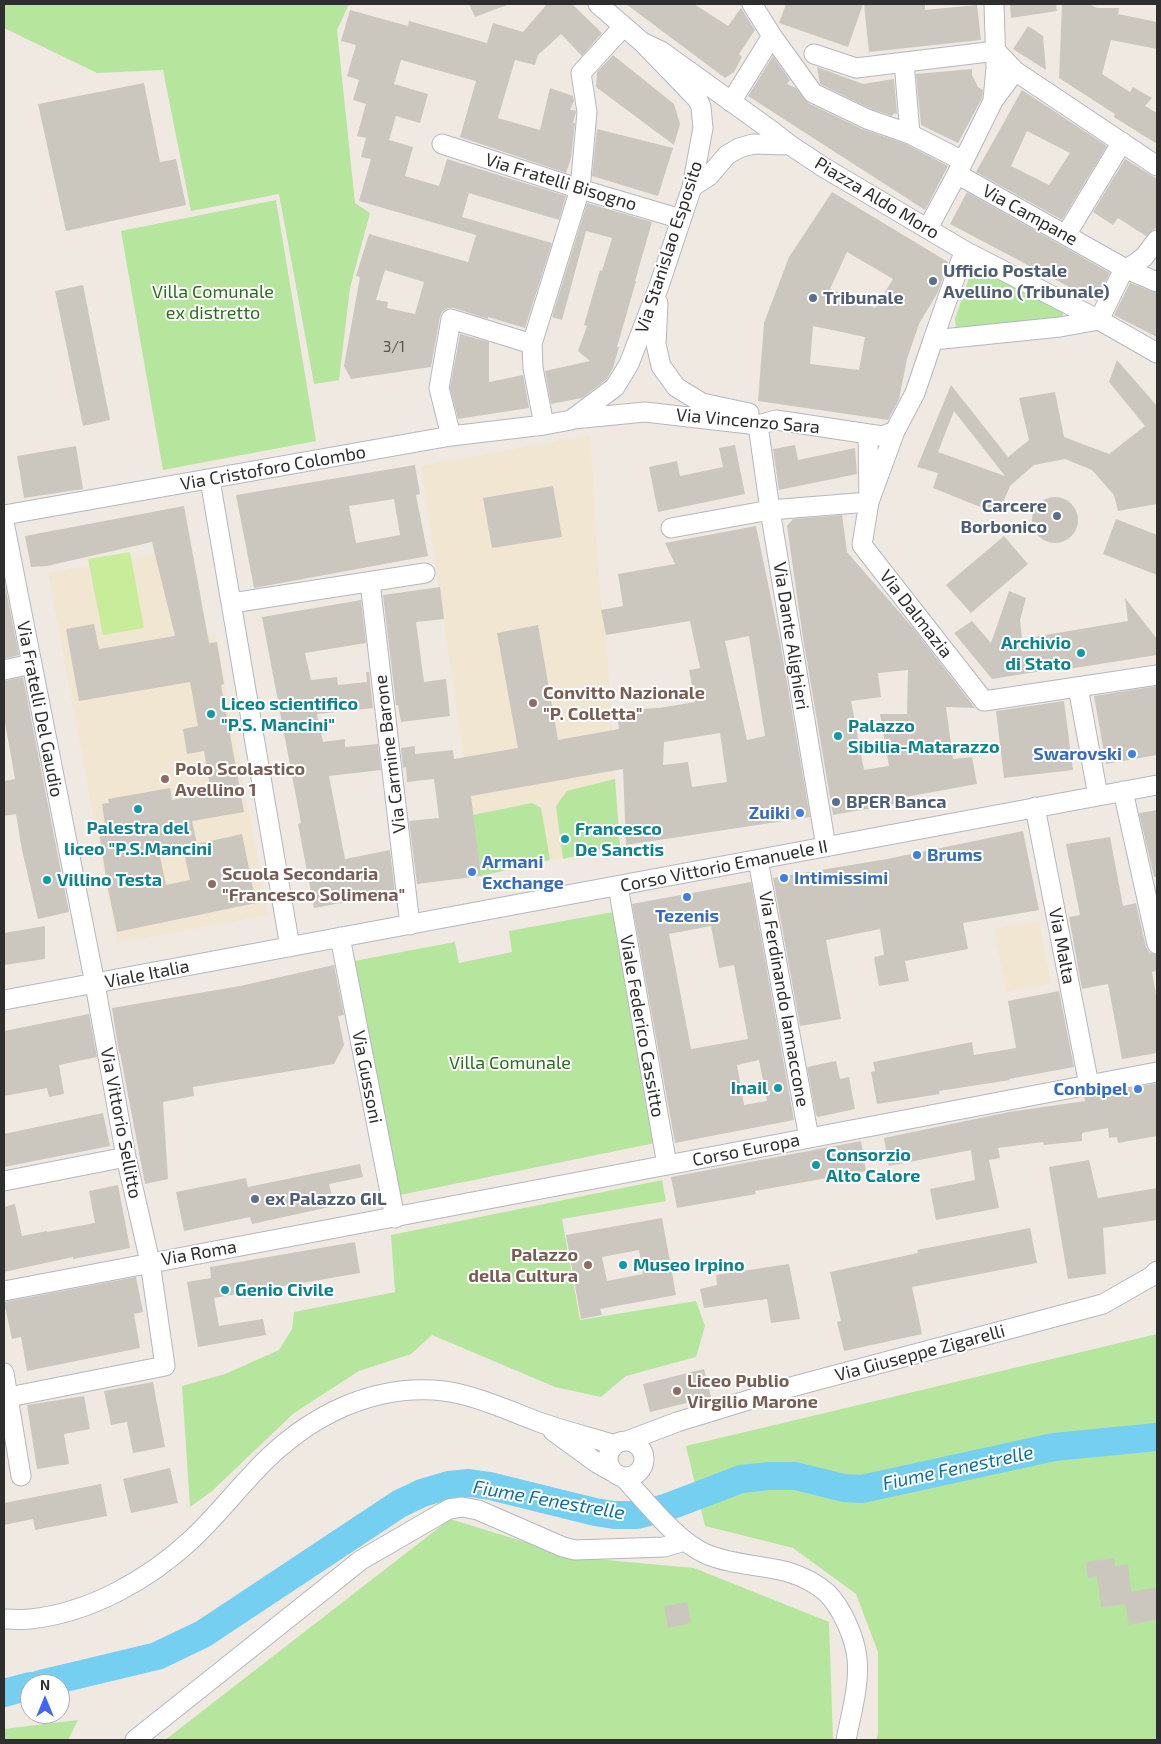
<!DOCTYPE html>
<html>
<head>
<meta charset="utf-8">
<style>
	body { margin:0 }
	#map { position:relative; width:1161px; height:1744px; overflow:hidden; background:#efe9e1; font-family:"Exo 2",sans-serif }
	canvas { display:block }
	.frame { position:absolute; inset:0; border:5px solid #2e2e2e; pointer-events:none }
	.north { position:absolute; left:20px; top:1674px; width:50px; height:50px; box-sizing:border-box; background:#fff; border:1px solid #ababab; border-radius:50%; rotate:0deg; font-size:14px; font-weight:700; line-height:20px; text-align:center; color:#2e2e2e }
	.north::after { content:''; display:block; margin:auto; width:18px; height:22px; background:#4264fb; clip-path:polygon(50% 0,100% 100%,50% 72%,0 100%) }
</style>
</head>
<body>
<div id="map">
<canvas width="1161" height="1744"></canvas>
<div class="frame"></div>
<div class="north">N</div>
</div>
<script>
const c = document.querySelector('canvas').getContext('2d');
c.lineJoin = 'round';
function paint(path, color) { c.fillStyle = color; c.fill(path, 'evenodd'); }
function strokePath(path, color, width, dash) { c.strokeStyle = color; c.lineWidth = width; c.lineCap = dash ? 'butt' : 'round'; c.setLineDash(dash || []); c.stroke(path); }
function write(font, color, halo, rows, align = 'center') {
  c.font = font + ' "Exo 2",sans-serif'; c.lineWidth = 4; c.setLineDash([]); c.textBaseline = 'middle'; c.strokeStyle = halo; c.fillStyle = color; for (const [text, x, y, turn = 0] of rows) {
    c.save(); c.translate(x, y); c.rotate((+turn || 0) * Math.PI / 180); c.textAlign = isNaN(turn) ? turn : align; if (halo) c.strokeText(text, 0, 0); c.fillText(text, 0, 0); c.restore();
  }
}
paint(new Path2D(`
	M590,435L601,610L606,635L620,845L481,876L421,466Z
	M159,553L176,642L216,635L268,915L117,943L48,573Z
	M1039,921L1051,984L1006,992L994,929Z`), '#f0e6d1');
paint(new Path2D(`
	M4,4H349L337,30L355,203L370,213L350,288L339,380L314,384L279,194L191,211L163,70L97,73L4,28Z
	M276,200L316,441L163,470L121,231Z
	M976,270H982L1063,310V315L1060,319L956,329L955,319L970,275Z
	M615,779L620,845L563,859L556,806L567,791Z
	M532,803L541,808L550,860L481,876L473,815Z
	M613,912L655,1143L395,1196L349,962L455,942L459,963L512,952L509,931Z
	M662,1180L666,1201L562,1219L580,1320L696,1301L705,1326L696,1357L626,1376L601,1397L555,1387L432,1335L411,1354L359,1371L294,1413L212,1491L190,1507L182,1386L225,1374L279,1350L292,1329L294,1312L395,1292L391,1235Z
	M1157,1334V1740H876L878,1734V1652L856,1594L793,1548L705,1526L686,1446Z
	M450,1519L574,1557L694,1568L829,1622L833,1740H165Z
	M78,1720L68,1740H4V1729Z`), '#b6e59e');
paint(new Path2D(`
	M130,552L144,628L103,635L88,559Z`), '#c9ec9a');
strokePath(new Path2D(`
	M40,1684L157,1656L203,1634L399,1504L422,1493L449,1485L469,1483L490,1486L595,1512L614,1515H637L665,1508L741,1479L769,1476H795L844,1488L862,1489L1054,1447L1157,1437
	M4,1693L30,1686`), '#75cff0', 28);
paint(new Path2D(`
	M469,4H507V5L475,17Z
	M547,4H572L602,33L582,56L561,34L538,55L535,65L515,60L498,118L540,130L550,88L573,96L574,101L570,110H575L576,112L573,123H575L571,158L566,173L460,137L476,81L401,60L394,84L428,94L420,123L396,116L389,140L413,147L405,176L439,186L447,159L566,196L559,220L469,193L462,217L552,243L525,328L488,317V319L454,308H448L442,312L440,317L431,367L351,379L344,366L360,277L356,276L369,234L468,262L476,235L359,201L371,159L361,157L366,138L357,136L366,104L353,100L359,80L347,76L356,45L341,41L350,10L408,26L409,21L487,43L493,23L523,32ZM385,270L424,282L415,314L387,308L388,302L376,300Z
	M626,4H694L728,26L741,8L755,30L739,54L742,57L734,72L725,78Z
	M786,4H863L848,47L779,23Z
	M864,4H925V10L977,5L981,40L869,52Z
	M1010,4H1056L1057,11L1011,18Z
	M1062,4H1089L1097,8H1119L1118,14L1157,22V49L1111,40L1102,74L1130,92L1133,87L1152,98L1145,106L1157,113V144L1114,117L1115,114L1059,78Z
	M1028,26L1043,36L1046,70L1013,49Z
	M613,55L674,104L680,124L674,145L596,87L597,72Z
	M773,56L790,80L787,84L796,88L808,103L862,129L906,144L948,166L925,210L748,96Z
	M817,67L863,84L894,79L897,114L894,113L892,116L871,109L820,84Z
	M972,69V75L978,87L983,90L982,98L958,143L921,125L916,74Z
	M144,83L160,162L176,159L186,205L66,231L38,104Z
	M1022,90L1107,146L1062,220L976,172ZM1027,131L1070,153L1049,185L1011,166Z
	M597,129L673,148L658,196L592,176Z
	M1125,159L1157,179V227L1146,236L1118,218L1113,225L1093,212Z
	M832,192L948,262L938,292L919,324L907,359L899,399L888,420L758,401L764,323L789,257ZM847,252L893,279L875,308L830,289ZM813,326L865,337L859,370L810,364Z
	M967,192L1110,273L1096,301L950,224Z
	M587,203L652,222L635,281H636L617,347H619L613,368L607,379L582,398L551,404L545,371L590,361L578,351L587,326L584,325L600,270L602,271L612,238L586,231L562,320L552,317Z
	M1130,283L1157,293V337L1114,315Z
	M83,285L110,420L83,426L55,291Z
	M460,334L489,342V382L523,375L529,408L458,419L450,388Z
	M1117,360L1157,406V504L1118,511L1114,495L1092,470L1065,459L1034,465L1010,486L998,514L933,488L938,473L917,467L951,385L1008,457L1029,440L1019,398L1055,392L1064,437L1109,454L1145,426L1109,382ZM954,411L1005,476L938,452Z
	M735,445L745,494L658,512L649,467L677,461L680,476L723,467L719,448Z
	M795,445L798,460L855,448L857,474L779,490L773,449Z
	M76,446L83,489L24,498L17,456Z
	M415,465L420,494L416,495L428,556L254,588L236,495ZM394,499L400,535L356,543L349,506Z
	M553,486L562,537L492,548L483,498Z
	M1032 520a23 23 0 1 1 46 0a23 23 0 1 1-46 0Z
	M184,506L209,643L217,642L224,684L221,685L244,812L192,821L197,844L242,834L256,903L117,932L108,889L99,832L106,831L102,804L109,803L108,799L170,788L172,800L211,793L204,751L187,754L183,729L198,726L190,682L79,701L66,629L94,624L99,649L175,636L152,542L47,566L31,567L25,536ZM183,848L190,880L166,885L159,852Z
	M842,515L847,552L914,629L975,708L946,707L953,759L972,757L977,784L900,798L901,803L833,815L803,638L787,526L793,519ZM908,670L907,714H880L889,766L864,770L851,701L881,697L878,673Z
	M1116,519L1157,535V575L1103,554Z
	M756,526L780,641L810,817L626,845L623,769L471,796L481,876L417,884L409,821L439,818L434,779L407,782L406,767L403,768L401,748L415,746V754L453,750L454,759L518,748L497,633L538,625L558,740L619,729L616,710L659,708L695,702L689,670L700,668L690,621L606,635L601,610L623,606L618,574L675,564L665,543ZM749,636L765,736L747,740L725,641ZM720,733L727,782L692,787L688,762L663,765L664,742Z
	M1004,536L1028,564L971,613L946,585Z
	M4,580L19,655L4,659Z
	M440,587L444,619L416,622L424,682L446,679L450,716L401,722L398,705H396L383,595Z
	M1009,591L1026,598L1020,620L1022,639L1128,621L1125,598L1157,639V655L1049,672L1048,670L992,679L954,633L972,621L991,643Z
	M361,600L366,643L305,653L311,680L337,677L338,685L367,682L366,672H369L373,708L317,714L323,742L345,739V747L378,744L381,770L329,776L345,859L390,850L395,893L314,908L298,824L301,823L262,617Z
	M23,677L69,912L38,919L22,850L16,814L4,816V781L15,779L4,717V681Z
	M1157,686V755L1106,764L1094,696Z
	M1064,701L1073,770L1004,778L996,711Z
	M1157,810V877H1154L1139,813Z
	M1023,831L1039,910L963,923L968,949L905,961L909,981L879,986L874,957L884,955L880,929L826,940L841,1019L800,1026L773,878L887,859Z
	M1110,837L1123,906L1136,903L1146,947L1149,952L1157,955V971L1152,972L1157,1000V1053L1122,1059L1108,984L1082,989L1069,917L1080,915L1066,844Z
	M751,882L794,1120L675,1143L632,904ZM711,926L719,968L734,965L748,1039L691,1049L669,934ZM759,1060L767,1101L744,1105L737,1065Z
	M45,926V959L4,965V933Z
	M334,965L344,1015L338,1016L344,1045L334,1064L193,1087L194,1096L163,1102L168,1179L145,1184L120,1053H119L112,1008L240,986Z
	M1059,991L1074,1067L1009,1079L1010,1080L939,1091L940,1094L877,1104L871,1072L875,1071L873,1062L972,1042L974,1055L1016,1048L1008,1001Z
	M89,1014L97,1057L59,1065L64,1094L49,1097L47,1088L4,1096V1031Z
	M836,1061L840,1079L849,1077L855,1109L818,1117L816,1115L807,1067Z
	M1157,1083V1136L1118,1143L1117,1137L1109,1138L1108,1128L1082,1133V1141L1044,1145L1043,1142L998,1148L1000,1158L989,1160L999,1208L936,1220L930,1189L975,1180L971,1150L889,1166L884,1138L1009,1112L1085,1101L1084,1097Z
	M103,1113L110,1146L4,1167V1134Z
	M861,1141L866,1171L755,1191L756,1194L677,1208L671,1177Z
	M1089,1160L1098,1198L1157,1188V1220L1103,1228L1106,1274L1068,1279L1049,1167Z
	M360,1164L363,1177L329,1184L334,1206L252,1224L250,1217L184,1231L176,1192L246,1178L248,1187Z
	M118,1185L130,1248L73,1259V1257L4,1272V1207L15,1204L22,1236L47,1231V1232L95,1223L89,1191Z
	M662,1218L676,1295L600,1309L602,1315L581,1319L566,1235ZM639,1250L643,1274L607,1281L602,1257Z
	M1030,1228L1037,1263L912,1287L922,1334L844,1351L837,1322L841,1321L830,1272L918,1253L917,1250Z
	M355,1242L360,1273L214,1298L219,1326L263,1319L266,1335L198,1347L187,1282L211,1278L210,1267Z
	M789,1264L800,1319L771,1323L767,1299L704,1308L700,1289L717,1285L716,1275Z
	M136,1277L143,1312L134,1314L140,1348L27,1371L21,1337L12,1339L4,1302Z
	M704,1369L711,1397L650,1412L643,1384Z
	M153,1382L165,1447L133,1453L127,1422L111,1425L104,1391Z
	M84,1396L90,1429L64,1434L69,1464L37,1469L27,1405Z
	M170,1468L178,1503L131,1513L123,1479Z
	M101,1484L107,1516L35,1530L33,1519L4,1525V1503Z
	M1114,1558L1115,1566L1128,1564L1131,1592L1157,1587V1619L1129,1625L1125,1604L1101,1607L1097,1576L1088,1578L1086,1562Z
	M687,1602L691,1623L668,1628L664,1606Z`), '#cbc7bf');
const minor = new Path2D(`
	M598,4L642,42L661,51L772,131L790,145L823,167L965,251L1099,320L1157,353
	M772,36L813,93L867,119L910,134L963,161
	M996,51L1015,71L1157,166
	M814,54L856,68L996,51
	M904,62L910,134
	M993,100L996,68L994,4
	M731,102L772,36L752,4
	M442,144L580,189L681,219
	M957,174L1124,268L1157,282
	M692,187L709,176L727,155L739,148L753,144L790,145
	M928,228L957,174L993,101L1015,71
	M1066,235L1122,142
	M658,303L656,344L661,366L676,387L702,403L749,413
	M1099,320L1060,327L933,340L915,393L895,431L869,502L862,545L984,701L1157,675
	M1099,320L1122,273L1144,257L1157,240
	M933,340L960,263L965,251
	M573,419L645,412L758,425L776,420L882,436L895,431
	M544,425L533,368L532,344L580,189L587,112L581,73L623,27
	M758,425L770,510L826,847
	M451,436L439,388L451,319L532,344
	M210,480L290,947
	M4,515L451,436L544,425L571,420L615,387L629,364L659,286L692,187L703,128L701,107L698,100L642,42
	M4,522L95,984L126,1157L150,1262L165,1366L4,1398
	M671,528L770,510L869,502L868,434
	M370,582L410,925
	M232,603L425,573
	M4,670L31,664
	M1078,687L1098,796
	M1123,791L1157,944
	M1035,807L1089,1085
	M758,860L809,1138
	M618,886L667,1165
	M340,937L395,1218
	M4,1000L1157,785
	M4,1181L126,1157
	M4,1291L1157,1072
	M4,1373L21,1476
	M553,1431L597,1463L613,1472
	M608 1459a18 18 0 1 1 36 0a18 18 0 1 1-36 0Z
	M627,1441L677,1422L791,1387L1103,1304L1152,1276L1157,1271
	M623,1477C647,1502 676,1541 706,1554C732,1565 761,1565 788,1572C801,1576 817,1584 827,1593C842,1608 855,1638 857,1658C860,1684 851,1714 846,1740
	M4,1619C12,1619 22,1620 30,1619C89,1613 148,1580 191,1540C218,1515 241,1484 268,1458C313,1415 371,1386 434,1390C469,1392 507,1410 539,1422C564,1431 590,1437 615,1445
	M135,1740L361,1560L449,1509L462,1507L478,1510L563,1547L575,1550L664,1547L685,1541`);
strokePath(minor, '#b4b7c1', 21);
strokePath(minor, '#fff', 19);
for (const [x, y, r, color] of [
	[933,281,5,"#5c6f8a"],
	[813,298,5,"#5c6f8a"],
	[1057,516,5,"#5c6f8a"],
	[1081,653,5,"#0f9aa8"],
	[533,703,5,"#8d6e63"],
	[211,714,5,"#0f9aa8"],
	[838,736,5,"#0f9aa8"],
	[1132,754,5,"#3f7fe0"],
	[165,779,5,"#8d6e63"],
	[836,802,5,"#5c6f8a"],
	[138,809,5,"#0f9aa8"],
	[800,813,5,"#3f7fe0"],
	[565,839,5,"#0f9aa8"],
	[917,855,5,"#3f7fe0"],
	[472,872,5,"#3f7fe0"],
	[784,878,5,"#3f7fe0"],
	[47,880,5,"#0f9aa8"],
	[212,884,5,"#8d6e63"],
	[687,897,5,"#3f7fe0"],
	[778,1088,5,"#0f9aa8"],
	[1138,1089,5,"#3f7fe0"],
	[816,1165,5,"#0f9aa8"],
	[255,1199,5,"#5c6f8a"],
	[588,1265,5,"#8d6e63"],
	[623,1265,5,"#0f9aa8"],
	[225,1290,5,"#0f9aa8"],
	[677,1391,5,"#8d6e63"]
]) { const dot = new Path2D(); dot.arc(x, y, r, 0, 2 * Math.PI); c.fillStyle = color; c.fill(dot); strokePath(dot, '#fff', 2); }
write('15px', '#555452', null, [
	["3/1",394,347]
]);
write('18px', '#2e2e2e', '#fff', [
	["Via Fratelli Bisogno",561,182,17],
	["Piazza Aldo Moro",877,198,31],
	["Via Campane",1030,215,29],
	["Via Stanislao Esposito",669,247,-72],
	["Via Vincenzo Sara",748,421,5],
	["Via Cristoforo Colombo",273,468,-10],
	["Via Dalmazia",916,614,52],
	["Via Dante Alighieri",791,636,81],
	["Via Fratelli Del Gaudio",40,709,79],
	["Via Carmine Barone",390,754,-97],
	["Corso Vittorio Emanuele II",724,866,-11],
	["Via Malta",1062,946,79],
	["Viale Italia",147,974,-11],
	["Via Ferdinando Iannaccone",784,999,80],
	["Viale Federico Cassitto",642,1026,80],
	["Via Gussoni",367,1077,79],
	["Via Vittorio Sellitto",121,1123,79],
	["Corso Europa",746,1150,-11],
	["Via Roma",199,1253,-10],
	["Via Giuseppe Zigarelli",920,1353,-15]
]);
write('bold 18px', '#4e5e75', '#fff', [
	["Ufficio Postale",943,271],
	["Avellino (Tribunale)",943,292],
	["Tribunale",823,298],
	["Carcere",1047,506,"right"],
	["Borbonico",1047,527,"right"],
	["BPER Banca",846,802],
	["ex Palazzo GIL",265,1199]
], 'left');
write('18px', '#2c6e1b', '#fff', [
	["Villa Comunale",213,292],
	["ex distretto",213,313],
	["Villa Comunale",510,1063]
]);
write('bold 18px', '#0d838f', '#fff', [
	["Archivio",1071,643,"right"],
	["di Stato",1071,664,"right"],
	["Liceo scientifico",221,704],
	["\"P.S. Mancini\"",221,725],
	["Palazzo",848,726],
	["Sibilia-Matarazzo",848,747],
	["Palestra del",138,828,"center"],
	["liceo \"P.S.Mancini",138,849,"center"],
	["Francesco",575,829],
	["De Sanctis",575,850],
	["Villino Testa",57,880],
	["Inail",768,1088,"right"],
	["Consorzio",826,1155],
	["Alto Calore",826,1176],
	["Museo Irpino",633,1265],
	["Genio Civile",235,1290]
], 'left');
write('bold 18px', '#785e54', '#fff', [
	["Convitto Nazionale",543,693],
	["\"P. Colletta\"",543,714],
	["Polo Scolastico",175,769],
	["Avellino 1",175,790],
	["Scuola Secondaria",222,874],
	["\"Francesco Solimena\"",222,895],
	["Palazzo",578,1255,"right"],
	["della Cultura",578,1276,"right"],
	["Liceo Publio",687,1381],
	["Virgilio Marone",687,1402]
], 'left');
write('bold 18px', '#366cbe', '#fff', [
	["Swarovski",1122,754],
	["Zuiki",790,813],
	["Brums",927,855,"left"],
	["Armani",482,862,"left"],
	["Exchange",482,883,"left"],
	["Intimissimi",794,878,"left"],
	["Tezenis",687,916,"center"],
	["Conbipel",1128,1089]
], 'right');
write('italic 19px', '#0d6fa3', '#fff', [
	["Fiume Fenestrelle",958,1468,-12],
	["Fiume Fenestrelle",549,1500,10]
]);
</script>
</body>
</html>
